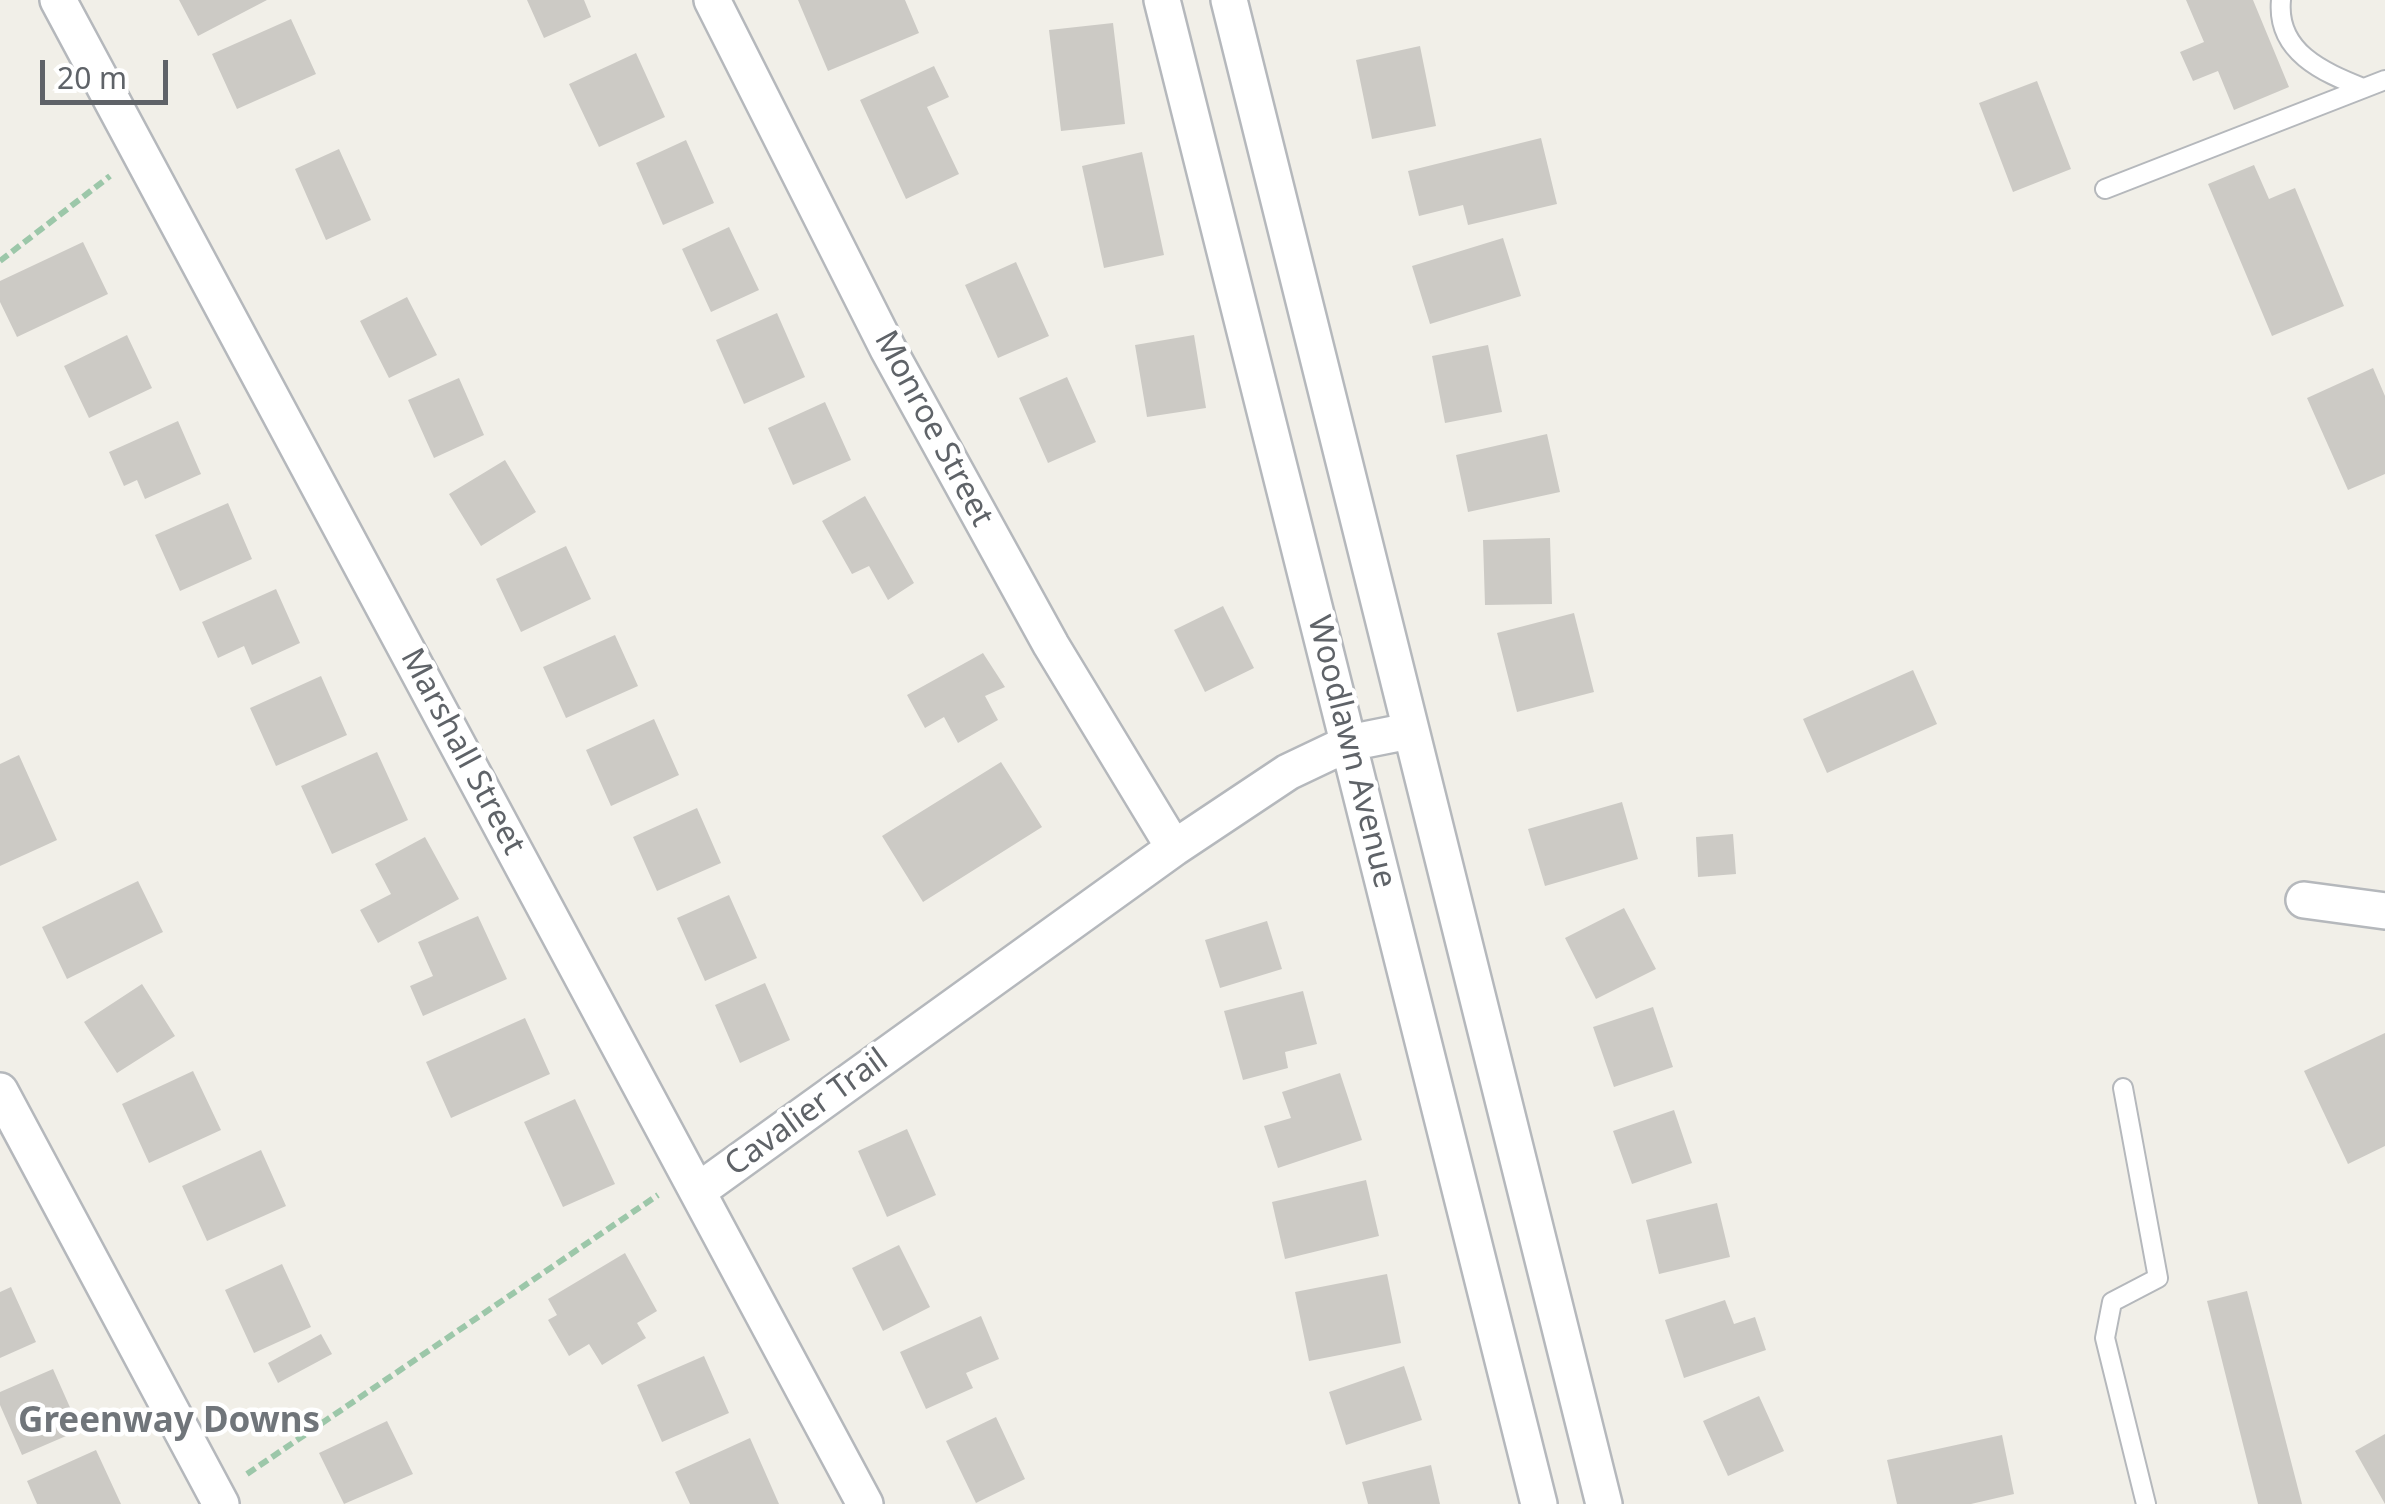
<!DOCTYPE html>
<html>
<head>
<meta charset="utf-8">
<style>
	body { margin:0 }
	#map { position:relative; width:2385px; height:1504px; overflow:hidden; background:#f1efe8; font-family:"Noto Sans",sans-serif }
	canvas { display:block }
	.scale { position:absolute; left:40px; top:60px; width:128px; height:45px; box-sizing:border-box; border:5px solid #5f6368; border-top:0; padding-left:12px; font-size:30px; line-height:35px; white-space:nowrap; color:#5f6368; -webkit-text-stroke:8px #fff; paint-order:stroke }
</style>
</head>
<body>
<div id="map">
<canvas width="2385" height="1504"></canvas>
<div class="scale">20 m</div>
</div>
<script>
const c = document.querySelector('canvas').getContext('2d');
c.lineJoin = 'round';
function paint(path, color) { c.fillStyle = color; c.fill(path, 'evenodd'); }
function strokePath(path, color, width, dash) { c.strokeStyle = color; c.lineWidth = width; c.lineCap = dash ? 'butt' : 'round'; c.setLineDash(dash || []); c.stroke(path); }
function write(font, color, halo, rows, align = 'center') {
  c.font = font + ' "Noto Sans",sans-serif'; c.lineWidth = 9; c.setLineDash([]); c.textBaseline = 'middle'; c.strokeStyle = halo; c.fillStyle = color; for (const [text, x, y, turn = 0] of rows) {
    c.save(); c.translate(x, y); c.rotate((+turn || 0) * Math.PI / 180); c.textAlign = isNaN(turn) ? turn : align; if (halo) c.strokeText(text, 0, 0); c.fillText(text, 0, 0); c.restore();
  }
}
paint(new Path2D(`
	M179,0H267L198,36Z
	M527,0H584L591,17L544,38Z
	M798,0H905L919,33L828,71Z
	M2186,0H2253L2289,87L2234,110L2218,71L2193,81L2180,52L2204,42Z
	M291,19L316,74L237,109L212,54Z
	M1113,23L1125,124L1061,131L1049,30Z
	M1420,46L1436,126L1372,139L1356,60Z
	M636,53L665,117L599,147L569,84Z
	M934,66L949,97L927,107L959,174L906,199L860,100Z
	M2037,81L2071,169L2013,192L1979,103Z
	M1541,138L1557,204L1468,225L1463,205L1419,216L1408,171Z
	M686,140L714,203L663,225L636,163Z
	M339,149L371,220L326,240L295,169Z
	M1142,152L1164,255L1104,268L1082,166Z
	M2254,165L2269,199L2295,188L2344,306L2272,336L2208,184Z
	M729,227L759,290L711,312L682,249Z
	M1503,238L1521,296L1430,324L1412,266Z
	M83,242L108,294L17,337L0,302V281Z
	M1016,262L1049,336L998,358L965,285Z
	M407,297L437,355L389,378L360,321Z
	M777,313L805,377L744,404L716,340Z
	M127,335L152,388L89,418L64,366Z
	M1194,335L1206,408L1147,417L1135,345Z
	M1488,345L1502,412L1445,423L1432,356Z
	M2373,368L2385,396V474L2348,490L2307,398Z
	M1067,377L1096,442L1048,463L1019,398Z
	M459,378L484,435L434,458L408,400Z
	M825,402L851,460L793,485L768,428Z
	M178,421L201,474L145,499L137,480L124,486L109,452Z
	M1547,434L1560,492L1468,512L1456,455Z
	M505,460L536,512L481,546L449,494Z
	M865,496L914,583L888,600L869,566L852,574L822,521Z
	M228,503L252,559L180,591L155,535Z
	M1550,538L1552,604L1485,605L1483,540Z
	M566,546L591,599L521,632L496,579Z
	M276,589L300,643L252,665L244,646L218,658L202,622Z
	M1223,606L1254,668L1205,692L1174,630Z
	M1574,613L1594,692L1517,712L1497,633Z
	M615,635L638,686L566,718L543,667Z
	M983,653L1005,687L985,696L998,720L958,743L944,717L925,728L907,695Z
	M1913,670L1937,724L1827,773L1803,719Z
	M321,676L347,735L276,766L250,708Z
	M654,719L679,775L611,806L586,750Z
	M377,752L408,820L332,854L301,786Z
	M19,755L57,840L0,866V764Z
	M1001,762L1042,827L923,902L882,836Z
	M1622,802L1638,859L1545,886L1528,829Z
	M697,808L721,863L657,891L633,837Z
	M1733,834L1736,874L1698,877L1696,837Z
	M425,837L459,899L378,943L360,910L391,894L375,864Z
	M138,881L163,932L67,979L42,927Z
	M729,895L757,958L705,981L677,918Z
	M1624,908L1656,969L1596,999L1565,938Z
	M478,916L507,979L423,1016L410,986L433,976L418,942Z
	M1267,921L1282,969L1220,988L1205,940Z
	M765,983L790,1040L740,1063L715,1005Z
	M142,984L175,1036L117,1073L84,1022Z
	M1303,991L1317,1044L1285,1052L1288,1068L1243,1080L1224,1011Z
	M1653,1007L1673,1067L1614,1087L1593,1027Z
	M525,1018L550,1074L451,1118L426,1062Z
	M2385,1033V1146L2348,1164L2304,1071Z
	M193,1071L221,1130L149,1163L122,1104Z
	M1340,1073L1362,1140L1278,1168L1264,1126L1291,1118L1282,1092Z
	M575,1099L615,1184L563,1207L524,1122Z
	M1674,1110L1692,1163L1632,1184L1613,1131Z
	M907,1129L936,1195L887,1217L858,1151Z
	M261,1150L286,1206L207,1241L182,1186Z
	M1366,1180L1379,1236L1285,1259L1272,1202Z
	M1717,1203L1730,1257L1659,1274L1646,1220Z
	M899,1245L930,1307L883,1331L852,1268Z
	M625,1253L657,1311L637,1323L646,1338L602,1365L589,1344L569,1356L548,1320L557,1315L548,1299Z
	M282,1264L311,1327L254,1353L225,1290Z
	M1387,1274L1401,1343L1309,1361L1295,1292Z
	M11,1287L36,1342L0,1358V1292Z
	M2247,1291L2302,1504H2258L2207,1301Z
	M1725,1300L1734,1324L1755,1317L1766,1350L1684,1378L1665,1320Z
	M981,1316L999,1359L966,1373L973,1388L926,1409L900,1352Z
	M321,1334L332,1354L278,1383L268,1363Z
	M704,1356L729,1413L662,1442L637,1385Z
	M1404,1366L1422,1420L1346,1445L1329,1392Z
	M53,1369L80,1430L22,1455L0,1405V1392Z
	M1759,1396L1784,1451L1728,1476L1703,1421Z
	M996,1417L1025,1479L976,1503L946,1441Z
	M387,1421L413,1474L344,1504L319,1453Z
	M2385,1434V1504L2355,1451Z
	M2002,1435L2014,1494L1971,1504H1897L1887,1460Z
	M750,1438L779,1504H690L675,1472Z
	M96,1450L121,1504H37L27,1481Z
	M1431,1465L1440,1504H1368L1362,1482Z`), '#cccac5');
const lane = new Path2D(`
	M2281,0C2276,52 2323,72 2363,88
	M2105,189L2385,80
	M2123,1088L2158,1278L2112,1302L2105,1338L2146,1504`);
const street = new Path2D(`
	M58,0L865,1504
	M712,0L888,349L1051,645L1174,848
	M1162,0L1539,1504
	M1229,0L1604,1504
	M2304,900L2385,911
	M0,1091L221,1504
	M698,1191L1174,848L1288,772L1349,743L1409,731`);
strokePath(lane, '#b5b8bc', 22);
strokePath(street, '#b5b8bc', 40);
strokePath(new Path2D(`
	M0,261L110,176
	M247,1474L658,1195`), '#9cc7a9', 6, [10, 5]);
strokePath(lane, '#fff', 18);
strokePath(street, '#fff', 35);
write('32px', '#5f6368', '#fff', [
	["Monroe Street",933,429,62],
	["Marshall Street",462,752,62],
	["Woodlawn Avenue",1351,752,76],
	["Cavalier Trail",807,1113,-36]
]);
write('bold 35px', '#70757a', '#fff', [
	["Greenway Downs",169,1422]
]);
</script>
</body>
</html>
